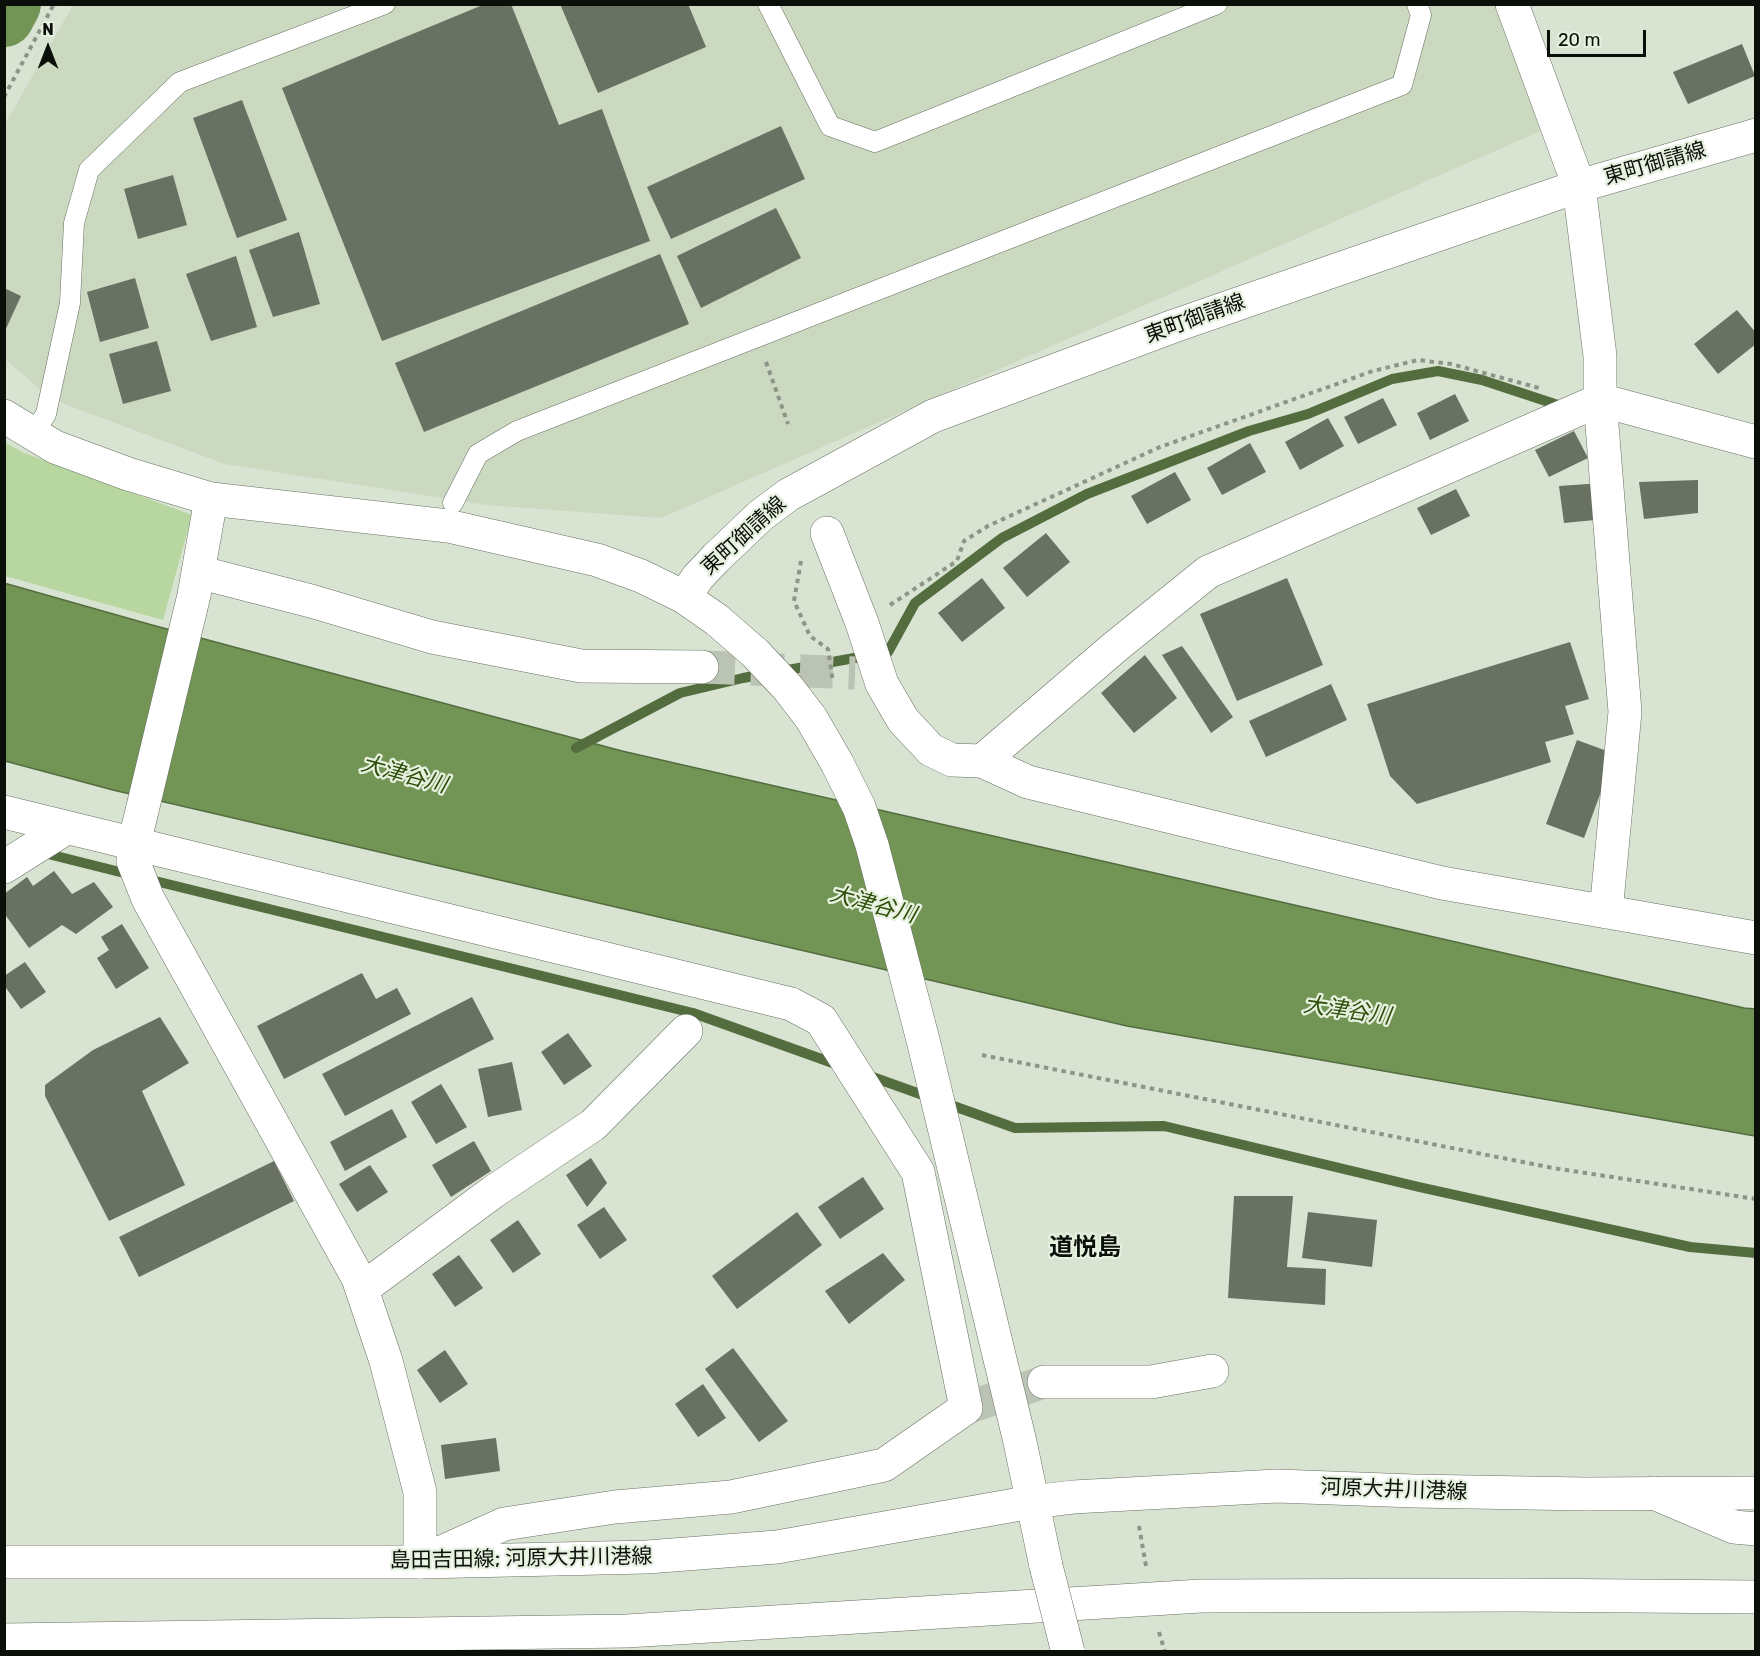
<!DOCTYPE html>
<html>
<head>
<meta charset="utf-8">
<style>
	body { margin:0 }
	#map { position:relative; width:1760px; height:1656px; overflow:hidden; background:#d9e3d2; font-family:Rubik,sans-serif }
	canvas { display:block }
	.frame { position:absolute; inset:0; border:6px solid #0b0f09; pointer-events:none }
	.north { position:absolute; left:18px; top:18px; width:60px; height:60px; -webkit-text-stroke:4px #e6f0df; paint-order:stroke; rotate:0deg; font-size:16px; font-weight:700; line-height:24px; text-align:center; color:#0b0f09 }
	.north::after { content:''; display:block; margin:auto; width:21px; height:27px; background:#0b0f09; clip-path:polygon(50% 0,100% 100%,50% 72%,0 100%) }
	.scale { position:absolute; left:1547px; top:30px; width:99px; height:27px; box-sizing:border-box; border:3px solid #0b0f09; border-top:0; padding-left:8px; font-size:18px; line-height:21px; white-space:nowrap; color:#0b0f09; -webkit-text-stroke:4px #e6f0df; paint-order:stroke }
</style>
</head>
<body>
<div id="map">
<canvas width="1760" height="1656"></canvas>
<div class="frame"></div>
<div class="north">N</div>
<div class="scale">20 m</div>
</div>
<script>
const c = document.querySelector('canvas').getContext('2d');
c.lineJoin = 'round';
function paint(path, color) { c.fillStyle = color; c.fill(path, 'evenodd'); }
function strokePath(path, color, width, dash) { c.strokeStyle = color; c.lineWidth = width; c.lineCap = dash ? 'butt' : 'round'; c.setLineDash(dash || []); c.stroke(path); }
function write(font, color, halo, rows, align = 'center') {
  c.font = font + ' Rubik,"Noto Sans JP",sans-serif'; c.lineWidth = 4.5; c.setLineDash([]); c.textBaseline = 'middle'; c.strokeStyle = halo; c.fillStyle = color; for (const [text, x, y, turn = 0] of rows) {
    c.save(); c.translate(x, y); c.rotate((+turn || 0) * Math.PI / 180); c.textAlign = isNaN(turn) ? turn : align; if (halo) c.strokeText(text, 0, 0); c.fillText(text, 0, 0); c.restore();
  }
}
paint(new Path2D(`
	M73,5H1497L1545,129L661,518L487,505L225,464L51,399L5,359V124Z`), '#cbd9c1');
paint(new Path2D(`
	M4,442L24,453L192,515L163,620L5,576Z`), '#b7d6a0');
const water = new Path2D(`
	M4,583L152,625L622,751L1744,1008L1755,1009V1136L1127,1026L113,790L5,761Z`);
paint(water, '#729556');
strokePath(water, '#536d3f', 1.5);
strokePath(new Path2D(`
	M576,748L680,693L743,678L888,652L915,603L1002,538L1087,494L1249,431L1308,414L1392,379L1438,371L1482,380L1564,407
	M40,852L132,875
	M147,879L693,1013L841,1066
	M867,1075L1015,1128L1164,1126L1419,1187L1690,1247L1756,1253`), '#536d3f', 10);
strokePath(new Path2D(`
	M4,17L11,4`), '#729556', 60);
paint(new Path2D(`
	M485,4H511L559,125L602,109L650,241L382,341L282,88Z
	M560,4H688L706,47L598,93Z
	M1742,44L1755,76L1688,104L1673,72Z
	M242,100L287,220L237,238L193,118Z
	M781,126L805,179L671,239L647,187Z
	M173,175L187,225L138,239L124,189Z
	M776,208L801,258L701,308L677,256Z
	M299,232L320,304L273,317L249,250Z
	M660,254L689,324L424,432L395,363Z
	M236,256L257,327L211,341L186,274Z
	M135,278L149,328L100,342L87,292Z
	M4,288L21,296L4,333Z
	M1737,310L1756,333V344L1718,374L1694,344Z
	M157,341L171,391L123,404L109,354Z
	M1455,394L1469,421L1430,440L1417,413Z
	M1383,398L1397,425L1358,444L1344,417Z
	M1328,418L1344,446L1300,470L1285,442Z
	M1574,431L1588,458L1549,477L1535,450Z
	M1250,443L1266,472L1222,495L1207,468Z
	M1175,472L1191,500L1147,524L1131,496Z
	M1698,480V513L1644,519L1639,482Z
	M1602,483L1605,519L1564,523L1559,486Z
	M1456,489L1470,516L1431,535L1417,508Z
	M1046,533L1070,562L1027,597L1003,568Z
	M982,578L1005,608L962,642L938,613Z
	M1287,578L1323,665L1237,701L1200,614Z
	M1570,642L1589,699L1565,706L1574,734L1545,742L1551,762L1417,804L1390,776L1367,704Z
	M1182,646L1233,717L1211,733L1162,655Z
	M1145,655L1177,698L1134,733L1101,693Z
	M1331,684L1347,720L1266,757L1249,721Z
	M1577,740L1615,754L1584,838L1546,824Z
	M54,871L72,894L94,882L113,907L76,934L62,925L29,948L4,913V894L27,877L33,886Z
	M122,924L149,968L116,989L97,958L109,950L101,937Z
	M25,962L46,992L21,1009L4,985V976Z
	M362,973L376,999L397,988L411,1014L284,1079L257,1026Z
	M472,997L494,1039L345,1116L322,1074Z
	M160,1017L189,1063L142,1091L185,1185L109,1221L45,1096V1085L93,1050Z
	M568,1033L592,1066L564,1085L541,1052Z
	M512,1062L522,1110L488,1117L478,1069Z
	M441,1084L467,1127L436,1144L411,1102Z
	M392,1109L407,1137L345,1171L330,1142Z
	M474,1141L491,1171L451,1197L432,1165Z
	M591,1158L607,1183L587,1207L566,1175Z
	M274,1161L294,1201L139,1277L119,1237Z
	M370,1165L388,1192L357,1212L339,1184Z
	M863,1177L884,1209L840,1239L818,1207Z
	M1234,1196H1293L1287,1267L1326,1269L1325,1305L1228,1298Z
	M604,1207L627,1240L600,1259L577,1225Z
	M797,1212L822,1245L737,1309L712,1276Z
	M1308,1212L1377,1220L1372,1267L1302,1258Z
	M518,1220L541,1254L513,1273L490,1240Z
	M883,1253L905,1280L849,1324L825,1291Z
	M459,1255L483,1288L455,1307L432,1274Z
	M733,1348L788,1421L759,1442L705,1369Z
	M445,1350L468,1384L440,1403L417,1370Z
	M703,1384L726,1418L698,1437L675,1404Z
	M496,1438L500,1471L445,1479L441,1445Z`), '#687162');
strokePath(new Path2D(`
	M702,667L855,673
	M966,1408L1044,1382`), '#bac3b4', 33, [33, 16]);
const service = new Path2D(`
	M768,4L830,126L875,142L1217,4
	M33,434L46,414L70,303L74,223L89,170L180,82L385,4
	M453,503L478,454L517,431L1402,85L1421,15L1417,4`);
const minor = new Path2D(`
	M827,533L862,623L882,684L903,720L931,750L952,760L982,761L1115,647L1208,572L1600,400V356L1579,186L1512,4
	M198,572L311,601L432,637L581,666L702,667
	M982,761L1028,782L1442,883L1756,938
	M4,812L791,1004L821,1020L918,1172L966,1408L884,1465L731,1497L615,1507L504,1524L420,1562V1492L386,1361L358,1278L148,899L133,861L134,844L194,595L211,499
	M4,867L66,828
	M1606,912L1625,712L1600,400L1756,442
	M362,1289L493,1192L593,1125L686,1031
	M1044,1382H1151L1212,1371
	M1654,1493L1734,1527L1756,1529
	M4,1640L627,1631L1201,1596L1516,1595L1756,1597`);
const tertiary = new Path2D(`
	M4,416L55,447L128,474L211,499L448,526L597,560L641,576L684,597L717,620L755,653L788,688L811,718L837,763L859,807L872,845L923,1040L1020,1442L1046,1566
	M684,597L698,577L716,558L760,516L788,495L933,416L1174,326L1579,186L1756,135`);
const secondary = new Path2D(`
	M1032,1502L1073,1497L1277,1486L1414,1491L1585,1494L1756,1493`);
const primary = new Path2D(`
	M4,1562H420L647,1557L777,1547L1032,1502`);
strokePath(service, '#687162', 21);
strokePath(minor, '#687162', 34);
strokePath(tertiary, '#687162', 34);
strokePath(secondary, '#687162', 34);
strokePath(primary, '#687162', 34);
strokePath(new Path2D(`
	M4,97L54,4
	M766,362L788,424
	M801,561L794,601L810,636L828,649L833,682
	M890,605L957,561L964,541L988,526L1160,447L1373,371L1418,360L1451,364L1539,388
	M982,1055L1553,1168L1756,1199
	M1139,1526L1146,1566
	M1159,1632L1165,1652`), '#8d9488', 4, [4.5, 4.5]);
strokePath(service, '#fff', 20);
strokePath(minor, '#fff', 33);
strokePath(tertiary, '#fff', 33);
strokePath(secondary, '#fff', 33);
strokePath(primary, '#fff', 33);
const primaryBridge = new Path2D(`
	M1046,1566L1068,1652`);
strokePath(primaryBridge, '#687162', 34, []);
strokePath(primaryBridge, '#fff', 33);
write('21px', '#0b0f09', '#e6f0df', [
	["東町御請線",1655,164,-16],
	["東町御請線",1195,319,-20],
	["東町御請線",744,536,-42],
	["河原大井川港線",1394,1490,2],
	["島田吉田線; 河原大井川港線",521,1559,-1]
]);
write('italic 22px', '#2e4f09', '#e6f0df', [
	["大津谷川",404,775,15],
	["大津谷川",873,905,15],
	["大津谷川",1347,1011,8]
]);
write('bold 24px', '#0b0f09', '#e6f0df', [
	["道悦島",1085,1248]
]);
</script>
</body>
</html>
